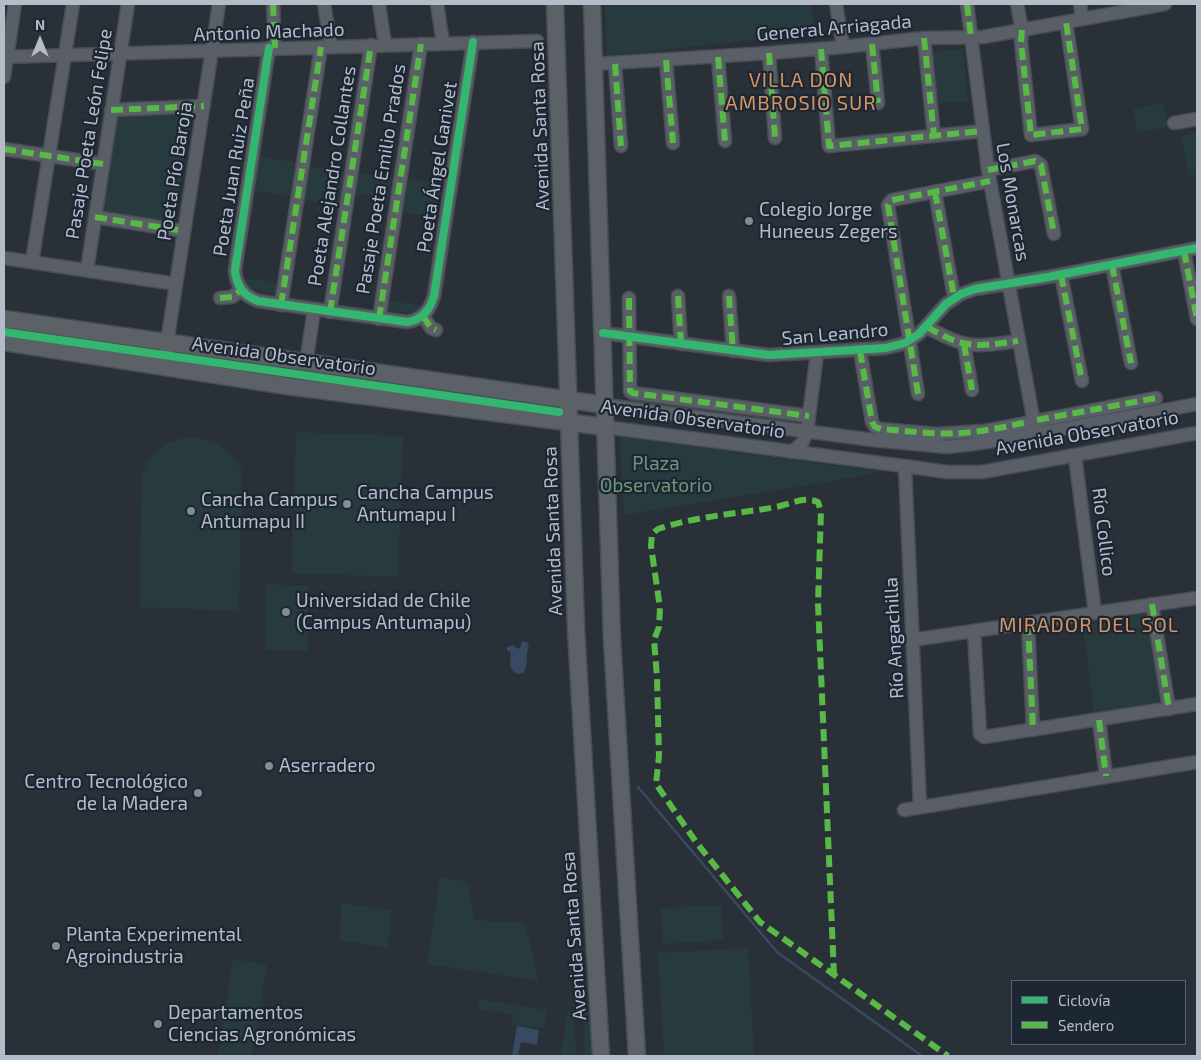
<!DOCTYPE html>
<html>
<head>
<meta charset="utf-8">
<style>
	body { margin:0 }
	#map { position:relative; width:1201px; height:1060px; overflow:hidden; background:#2a3038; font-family:"Exo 2",sans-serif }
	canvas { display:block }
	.frame { position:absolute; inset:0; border:5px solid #b4bcc9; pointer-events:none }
	.legend { position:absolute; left:1011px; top:980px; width:175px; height:65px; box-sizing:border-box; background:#1d2633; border:1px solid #59626f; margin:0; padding:6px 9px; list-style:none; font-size:15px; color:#b4bcc9 }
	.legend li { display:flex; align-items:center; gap:10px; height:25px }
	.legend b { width:25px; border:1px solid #59626f }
	.north { position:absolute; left:15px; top:15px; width:50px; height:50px; -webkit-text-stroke:4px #1d2633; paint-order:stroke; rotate:0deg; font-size:14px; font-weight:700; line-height:20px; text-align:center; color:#b4bcc9 }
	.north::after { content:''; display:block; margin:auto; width:18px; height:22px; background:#b4bcc9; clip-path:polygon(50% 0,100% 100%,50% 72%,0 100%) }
</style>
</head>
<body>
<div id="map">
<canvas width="1201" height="1060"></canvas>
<div class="frame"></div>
<ul class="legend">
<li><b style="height:6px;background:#33b770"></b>Ciclovía</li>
<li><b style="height:6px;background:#58b947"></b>Sendero</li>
</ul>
<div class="north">N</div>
</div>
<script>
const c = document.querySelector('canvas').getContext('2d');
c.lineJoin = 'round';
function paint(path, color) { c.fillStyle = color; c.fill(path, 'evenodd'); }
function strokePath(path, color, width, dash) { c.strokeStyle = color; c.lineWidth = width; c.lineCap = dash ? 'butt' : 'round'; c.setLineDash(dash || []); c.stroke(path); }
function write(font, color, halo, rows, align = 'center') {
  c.font = font + ' "Exo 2",sans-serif'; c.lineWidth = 4.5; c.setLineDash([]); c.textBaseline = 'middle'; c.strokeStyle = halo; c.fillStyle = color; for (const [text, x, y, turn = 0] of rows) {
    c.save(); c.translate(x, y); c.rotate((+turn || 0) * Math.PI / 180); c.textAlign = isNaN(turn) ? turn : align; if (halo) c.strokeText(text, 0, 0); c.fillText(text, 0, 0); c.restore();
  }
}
paint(new Path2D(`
	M605,4H811L815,33L607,56Z
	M963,49L968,101L935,104L930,52Z
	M1163,103L1168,127L1137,133L1133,109Z
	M191,111L174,224L100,215L115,113Z
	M1197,132V174L1189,175L1181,136Z
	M256,156L295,162L290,196L250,190Z
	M309,166L348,172L342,206L303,200Z
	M356,172L392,178L388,199L353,193Z
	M403,177L442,183L436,217L397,211Z
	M242,278L277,282L276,294L248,288Z
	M385,300L424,306L413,314L383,310Z
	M4,324L160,346L157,365L4,341Z
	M296,432L403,436L398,577L291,573Z
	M619,436L881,472L822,483L624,515Z
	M194,437C216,440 231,450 242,470L239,611L139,607L142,473C152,450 169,438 194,437Z
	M266,584L309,586L308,651L265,650Z
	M1148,613L1162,703L1094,714L1083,624Z
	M440,877L468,882L474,920L525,923L539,981L427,964Z
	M341,903L392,910L388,948L340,940Z
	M721,905L723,940L663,944L661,908Z
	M748,948L754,1056H664L658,953Z
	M233,959L267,965L252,1056H218Z
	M479,999L547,1010L544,1029L512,1025L513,1014L478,1009Z
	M570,1011L574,1012L576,1054L574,1056H561L567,1013Z
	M588,1012L590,1014L592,1056H585L583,1014Z`), '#273a3e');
paint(new Path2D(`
	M522,641L527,642L529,645C525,656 529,666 523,673L517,674C508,669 510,662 511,653L507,650V647L513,645L518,649L520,648Z
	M517,1026L539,1030L537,1045L521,1042L518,1056H512Z`), '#384963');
strokePath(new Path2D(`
	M638,787L777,952L922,1056`), '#384963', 2.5);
const minor = new Path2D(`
	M273,4L275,48
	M324,4L331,46
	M379,4L385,45
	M437,4L443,43
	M836,4L843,47
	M967,4L988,170L1036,434
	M1017,4L1022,30L1021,42L1031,135L1082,129L1066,22
	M1080,4L1082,19
	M924,38L934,136
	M872,44L878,103
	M269,48L235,270C236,286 244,296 258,301L407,322C422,320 430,310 434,296L473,42
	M821,49L829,146L983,131
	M769,53L775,138
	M4,57L537,41
	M718,57L725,141
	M666,60L673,143
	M594,64L769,53L843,47L924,38L983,37L1165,4
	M615,64L621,146
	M4,77L15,4
	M111,110L204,106
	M1174,123L1197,119
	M4,149L103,164
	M988,170L1035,161L1041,165L1054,234
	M935,192L954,297
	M95,217L184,231
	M1184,251L1197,319
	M4,258L176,284
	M32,262L73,4
	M1112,265L1131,363
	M87,270L128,4
	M1061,275L1082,381
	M678,296L681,344
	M729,296L733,351
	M220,298L232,297L241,290
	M629,298L630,391L633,393L809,416
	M281,305L321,47
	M330,312L371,45
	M423,316L431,328L436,330
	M379,319L421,44
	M927,327C965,349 975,347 1018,341
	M603,333L769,355L886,348L905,343L919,334L946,304L961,294L975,289L1048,277L1197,248
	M964,344L972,390
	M860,351L872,422L875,427L881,429L937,434L984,431L1156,398
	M306,363L314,310
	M165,368L167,343L219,4
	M918,394L888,205L892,200L990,181
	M605,405L873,440L947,447L974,444L1036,434L1197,404
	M605,427L919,468L947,472H982L1197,433
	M792,452L802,443L807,432L817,353
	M1075,456L1095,613
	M905,467L920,807
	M1152,604L1169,709
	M1028,623L1033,730
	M974,631L980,734L984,737L1197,704
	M912,640L1197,598
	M1099,720L1106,776
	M904,810L1197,762`);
const major = new Path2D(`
	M555,4L576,629L601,1056
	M592,4L612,640L637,1056
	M4,319L605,405
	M4,342L287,386L605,427`);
strokePath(minor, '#484c53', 15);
strokePath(major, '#484c55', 19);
strokePath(minor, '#5a5e66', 12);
strokePath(major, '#5c6168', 16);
strokePath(new Path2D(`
	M273,4L275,48
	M967,4L971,37
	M1022,30L1021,42L1031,135L1082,129L1066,22
	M924,38L934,136
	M872,44L878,103
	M821,49L829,146L983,131
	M769,53L775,138
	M718,57L725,141
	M666,60L673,143
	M615,64L621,146
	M111,110L204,106
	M4,149L103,164
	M988,170L1035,161L1041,165L1054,234
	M935,192L954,297
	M95,217L184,231
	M1184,251L1197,319
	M1112,265L1131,363
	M1061,275L1082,381
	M678,296L681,344
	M729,296L733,351
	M220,298L232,297L241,290
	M629,298L630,391L633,393L809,416
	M281,305L321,47
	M330,312L371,45
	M423,316L431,328L436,330
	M379,319L421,44
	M927,327C965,349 975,347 1018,341
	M964,344L972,390
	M860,351L872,422L875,427L881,429C908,431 935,435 962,433C984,431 1006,427 1027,422
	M918,394L888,205L892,200L990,181
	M1037,420L1156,398
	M1152,604L1169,709
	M1028,623L1033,730
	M1099,720L1106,776
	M834,975L818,603L821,511L818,502C804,496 791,504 776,507C737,514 696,516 658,529L652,534L651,546L660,608L659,627L654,640L657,677L659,756L656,784L696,842L760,922L948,1056`), '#58b947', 6, [12, 6]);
strokePath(new Path2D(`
	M269,48L235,270C236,286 244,296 258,301L407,322C422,320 430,310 434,296L473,42
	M4,332L559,412
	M603,333L769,355L886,348L905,343L919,334L946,304L961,294L975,289L1048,277L1197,248`), '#33b770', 8);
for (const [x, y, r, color] of [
	[749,221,5,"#848b96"],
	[347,504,5,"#848b96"],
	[191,511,5,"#848b96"],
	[286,612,5,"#848b96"],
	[269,766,5,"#848b96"],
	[198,793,5,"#848b96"],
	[56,946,5,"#848b96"],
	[158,1024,5,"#848b96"]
]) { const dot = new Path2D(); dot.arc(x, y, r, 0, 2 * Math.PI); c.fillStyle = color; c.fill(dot); strokePath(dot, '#1d2633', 2); }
write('19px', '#b4bcc9', '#1d2633', [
	["General Arriagada",834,28,-5],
	["Antonio Machado",269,32,-2],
	["Avenida Santa Rosa",540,126,-92],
	["Pasaje Poeta León Felipe",89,134,-81],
	["Poeta Juan Ruiz Peña",234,167,-81],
	["Poeta Ángel Ganivet",437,167,-81],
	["Poeta Pío Baroja",175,171,-81],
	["Poeta Alejandro Collantes",332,176,-81],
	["Pasaje Poeta Emilio Prados",381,179,-81],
	["Los Monarcas",1013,202,80],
	["San Leandro",835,334,-5],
	["Avenida Observatorio",284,356,8],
	["Avenida Observatorio",693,419,8],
	["Avenida Observatorio",1087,433,-10],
	["Avenida Santa Rosa",553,531,-92],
	["Río Collico",1104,532,83],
	["Río Angachilla",894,638,-93],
	["Avenida Santa Rosa",574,936,-94]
]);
write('19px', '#b4bcc9', '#1d2633', [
	["Colegio Jorge",759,210],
	["Huneeus Zegers",759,232],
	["Cancha Campus",357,493],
	["Antumapu I",357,515],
	["Cancha Campus",201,500],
	["Antumapu II",201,522],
	["Universidad de Chile",296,601],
	["(Campus Antumapu)",296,623],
	["Aserradero",279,766],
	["Centro Tecnológico",188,782,"right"],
	["de la Madera",188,804,"right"],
	["Planta Experimental",66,935],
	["Agroindustria",66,957],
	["Departamentos",168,1013],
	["Ciencias Agronómicas",168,1035]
], 'left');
write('19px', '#6b9a76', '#1d2633', [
	["Plaza",656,464],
	["Observatorio",656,486]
]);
c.letterSpacing = '1px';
write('20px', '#d59563', '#1d2633', [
	["VILLA DON",801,80],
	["AMBROSIO SUR",801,103],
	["MIRADOR DEL SOL",1089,625]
]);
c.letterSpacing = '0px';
</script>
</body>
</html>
